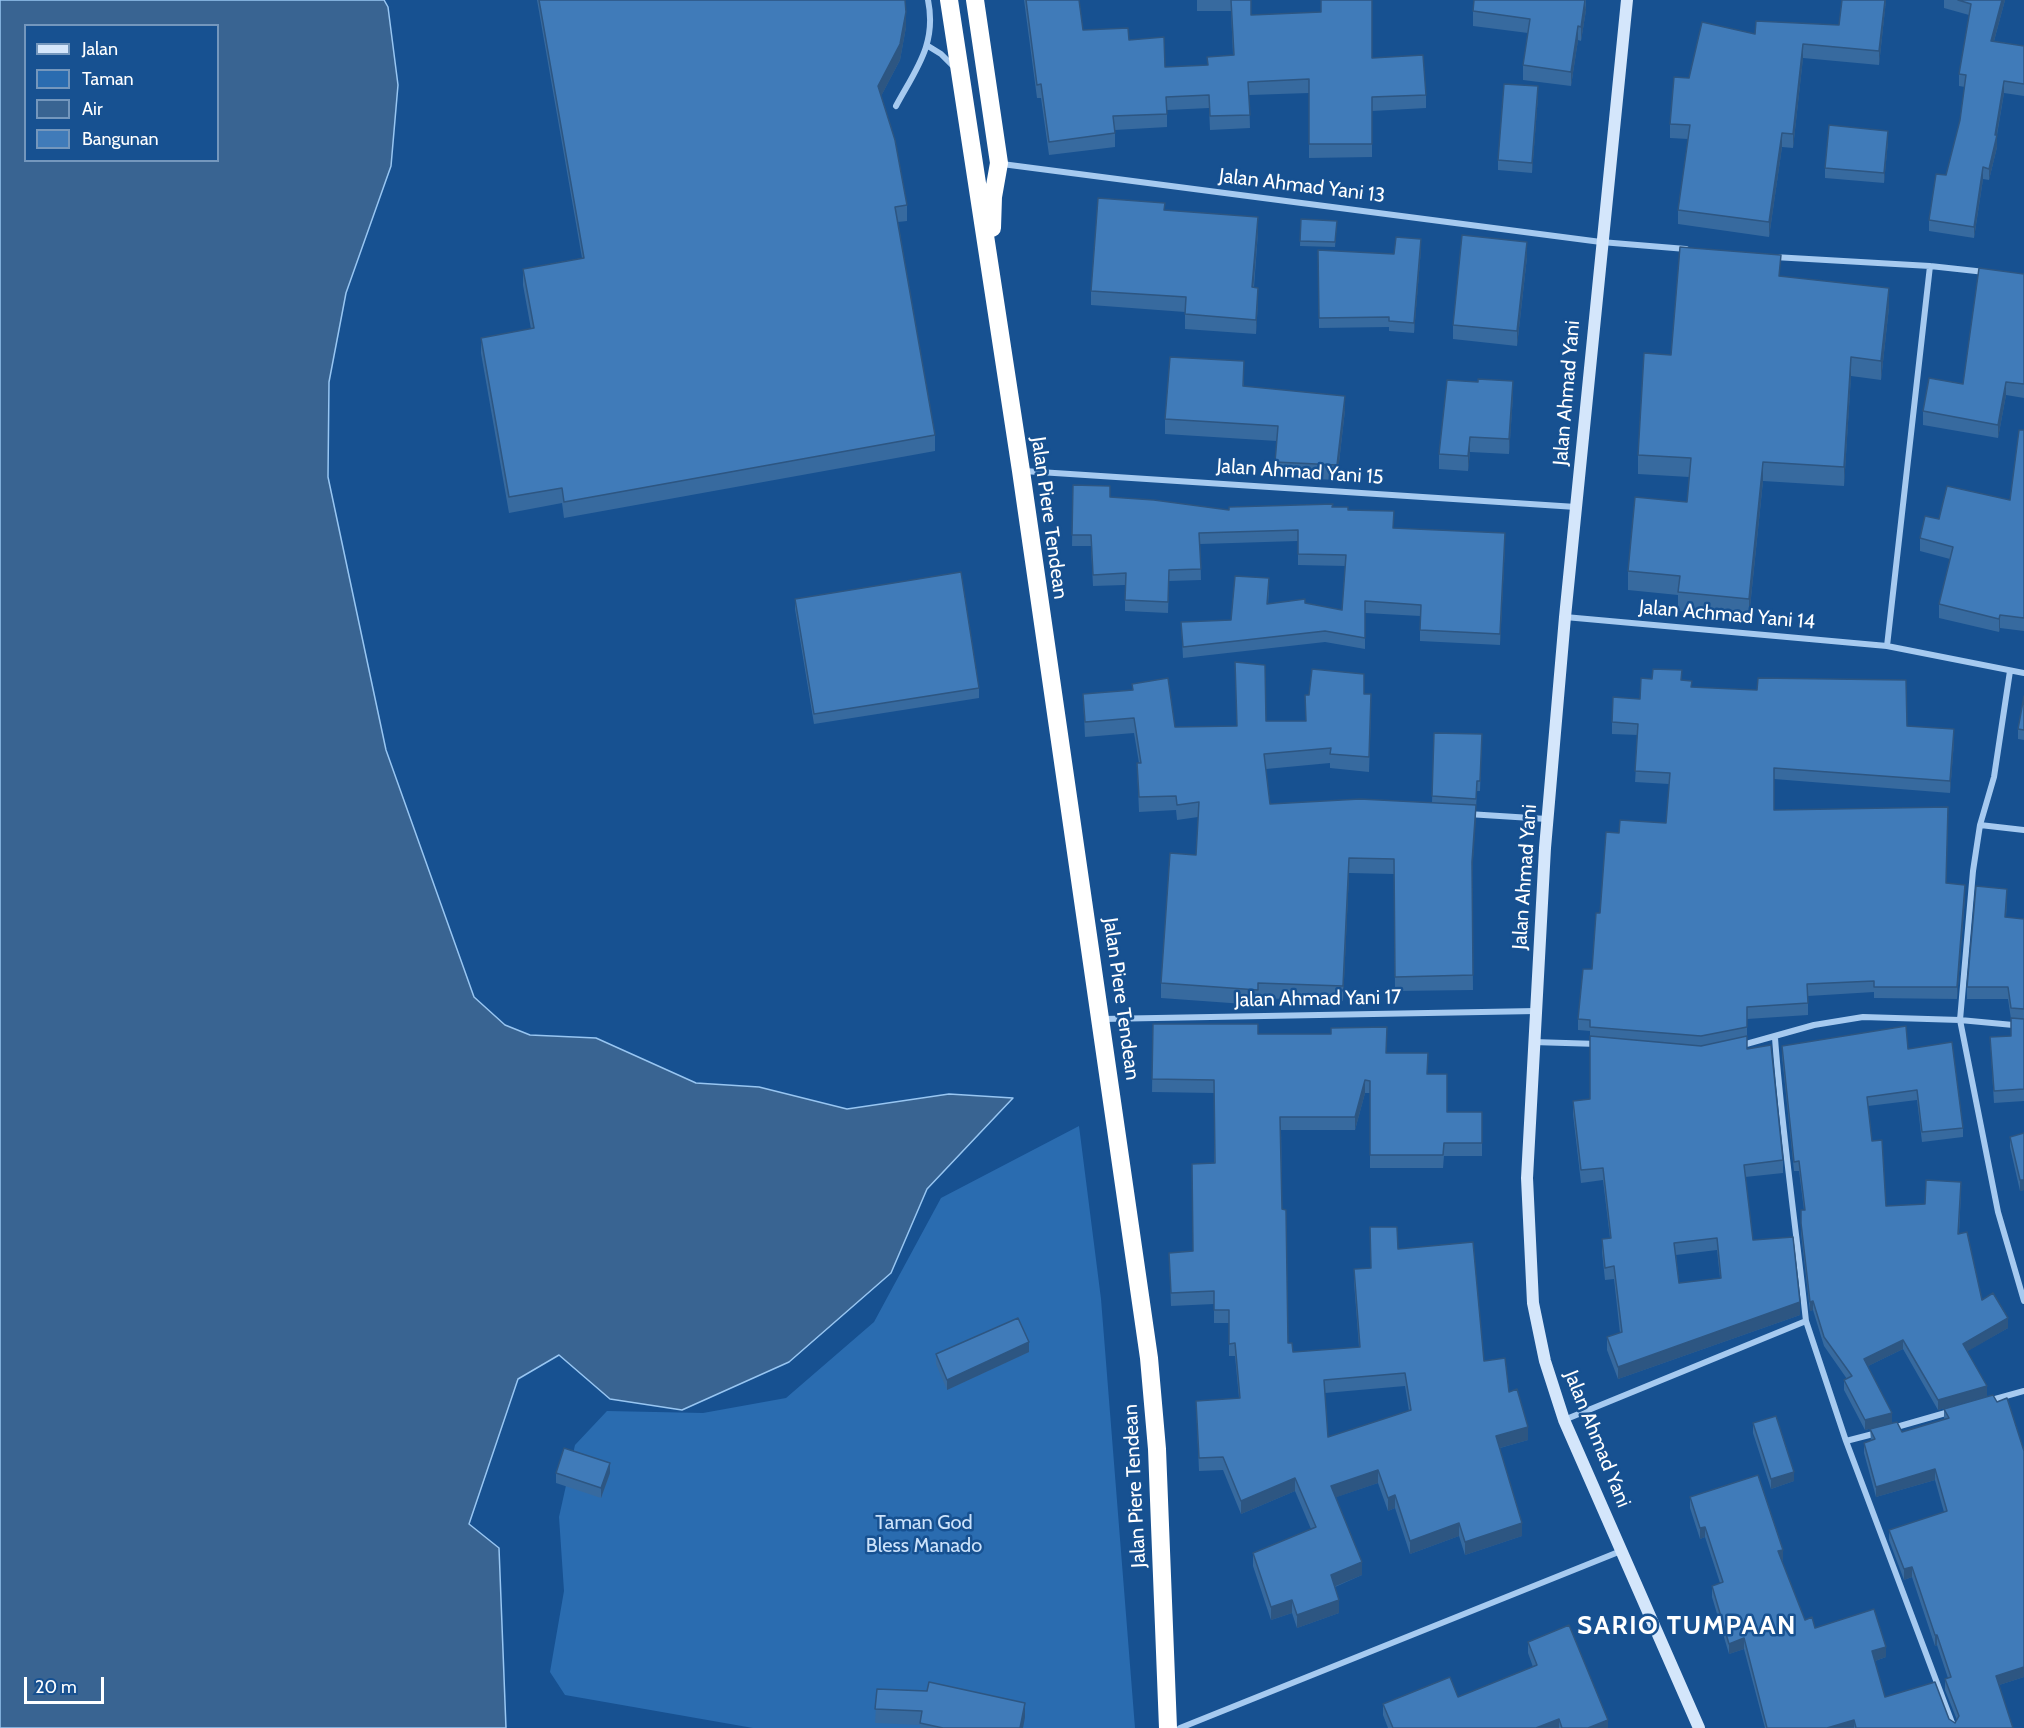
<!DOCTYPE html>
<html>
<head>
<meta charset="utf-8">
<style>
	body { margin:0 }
	#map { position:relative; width:2024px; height:1728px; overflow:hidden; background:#175191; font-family:Cabin,sans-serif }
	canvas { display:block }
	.legend { position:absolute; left:24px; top:24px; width:195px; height:138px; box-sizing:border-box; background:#175191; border:2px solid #7497bd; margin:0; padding:8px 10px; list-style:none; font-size:18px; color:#fff }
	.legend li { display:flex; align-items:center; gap:12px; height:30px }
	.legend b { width:30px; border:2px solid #7497bd }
	.scale { position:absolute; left:24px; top:1677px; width:80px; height:27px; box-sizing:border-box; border:3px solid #fff; border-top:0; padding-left:8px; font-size:18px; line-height:21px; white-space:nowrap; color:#fff; -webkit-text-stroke:4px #175191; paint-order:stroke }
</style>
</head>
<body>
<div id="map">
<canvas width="2024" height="1728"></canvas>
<ul class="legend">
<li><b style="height:8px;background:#d4e6fb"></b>Jalan</li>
<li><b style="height:16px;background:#2a6cb0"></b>Taman</li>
<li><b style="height:16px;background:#396492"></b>Air</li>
<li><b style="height:16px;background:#407bb9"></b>Bangunan</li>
</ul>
<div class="scale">20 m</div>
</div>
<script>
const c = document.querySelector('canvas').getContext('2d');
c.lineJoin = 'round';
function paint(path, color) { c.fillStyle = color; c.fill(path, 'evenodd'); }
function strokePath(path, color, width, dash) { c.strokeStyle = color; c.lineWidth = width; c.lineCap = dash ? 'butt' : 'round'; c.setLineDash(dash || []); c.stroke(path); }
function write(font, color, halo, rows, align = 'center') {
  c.font = font + ' Cabin,sans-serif'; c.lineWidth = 5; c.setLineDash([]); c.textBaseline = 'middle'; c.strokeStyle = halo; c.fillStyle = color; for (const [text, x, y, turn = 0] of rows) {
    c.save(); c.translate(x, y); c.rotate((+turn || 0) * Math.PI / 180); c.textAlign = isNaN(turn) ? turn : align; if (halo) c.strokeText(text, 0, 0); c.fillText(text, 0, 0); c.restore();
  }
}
paint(new Path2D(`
	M1079,1126L1101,1299L1135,1728H753L565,1695L550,1672L564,1591L559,1517L575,1445L607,1411L703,1413L786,1398L874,1322L941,1198Z`), '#2a6cb0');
const water = new Path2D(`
	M0,0H384L388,7L398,85L391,166L346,293L329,382L328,477L386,750L474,997L505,1025L530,1035L596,1038L696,1083L759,1087L847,1109L949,1094L1013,1098L927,1189L891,1273L789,1362L682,1410L610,1399L559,1355L518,1379L469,1524L499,1548L506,1728H0ZM26,26H218V160H26Z`);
paint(water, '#396492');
strokePath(water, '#98c6f2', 1.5);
strokePath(new Path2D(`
	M928,46L941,54L955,68
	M896,106C916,69 937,44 928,0
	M1002,164L1601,242L1686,249
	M1774,257L1930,266L1985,272
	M1024,471L1576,507
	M1565,617L1887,646L2024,673
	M1887,646L1930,266
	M2010,671L1994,777L1980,825L1973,871L1960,1020L1998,1212L2024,1301
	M1468,814L1547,819
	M1980,825L2024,830
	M1102,1019L1536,1011
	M1533,1042L1598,1044
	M1739,1046L1814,1025L1863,1017L1960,1020L2024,1026
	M1806,1321L1846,1441L1954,1728
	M1988,1401L2024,1391
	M1564,1420L1806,1321C1796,1227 1782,1132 1775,1038
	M1893,1428L1949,1412
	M1846,1441L1877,1433
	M1180,1728L1621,1551`), '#a6caf0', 6);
strokePath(new Path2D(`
	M1627,0L1565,617L1545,848L1527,1178L1533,1303L1545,1361L1564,1420L1699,1728`), '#d4e6fb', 12);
strokePath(new Path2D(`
	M949,0L1021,471L1149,1358L1157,1449L1168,1728
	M975,0L999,163L993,197L992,228`), '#fff', 18);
paint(new Path2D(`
	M537,0H905L906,27L900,60L881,96L907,205V221L898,222L935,435V451L564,518L562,503L509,513L481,353V338L531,329L523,285V269L582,258Z
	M1024,0H1079L1083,30L1129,40L1165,67L1207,65L1233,55L1231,11H1197V0H1251V15L1372,58L1426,95V108L1372,111V157L1309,158V93L1249,95L1250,128L1210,130L1209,108L1167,110V127L1115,130V147L1049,155L1041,98H1037Z
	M1586,0V10L1581,41L1578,40L1571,86L1523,80V65L1528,33L1473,26V11Z
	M1886,0L1879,65L1803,58L1793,148L1782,147L1769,237L1678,224V210L1688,139L1670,138V124L1689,78L1755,34L1839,25Z
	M1944,0H2005L1994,41L2024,46V96L2004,93L1997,135V147L1989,180L1983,179L1974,238L1929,231V220L1946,175L1960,120L1965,87L1959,86V74L1969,15L1944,8Z
	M1538,96L1532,173L1498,170V160Z
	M1888,141L1884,183L1825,178V168Z
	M1165,210L1258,232L1254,287L1258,302L1256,334L1185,329V312L1091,305V291Z
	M1301,219L1337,221L1335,247L1300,246Z
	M1421,249L1414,333L1389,331V327L1319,328L1318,250L1394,254Z
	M1527,257L1517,346L1453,339V325Z
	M2024,274V398L2006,395L1998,438L1923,425V411L1963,384Z
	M1781,276L1889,307L1881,380L1851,376L1844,486L1763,481L1749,617L1678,611V595L1628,590V571L1687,502L1689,477L1638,474V455L1671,355Z
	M1244,376V386L1345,410L1337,480L1275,477V462L1277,441L1165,434V419Z
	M1513,396L1509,454L1470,452L1468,471L1439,469V454Z
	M2024,430V631L2000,628L1999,632L1939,618V604L1950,559L1920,551V538L1939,519L2010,500Z
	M1073,485L1110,497L1229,510L1333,507L1348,510L1393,528L1505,544L1500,645L1420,641V616L1365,613V649L1325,642L1183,658L1181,622L1231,620L1269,589L1268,604L1305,603L1342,610L1345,566L1298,565V541L1200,544L1201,580L1169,581L1168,613L1125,611V585L1093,586L1091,546H1072Z
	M795,599L979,688V698L814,724L795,609Z
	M1682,680L1692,687L1907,726L1954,741L1950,793L1774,779V810L1947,883L1965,897L1957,999L1874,998V992L1808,996V1015L1747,1019V1049L1783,1160V1173L1745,1177L1753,1240L1800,1315L1618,1379L1607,1350V1337L1620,1333L1614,1279L1605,1280L1602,1252V1239L1610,1238L1603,1180L1581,1183L1573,1114V1101L1590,1099V1031L1578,1030V1019L1592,969L1600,913L1619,833L1666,823L1669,784L1635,782L1638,735L1612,734V722L1640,699ZM1717,1250L1720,1278L1679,1283L1676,1255Z
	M1132,684L1175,727L1236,726L1266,721H1305L1364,694L1371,709L1369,772L1330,768V763L1266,769L1270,804L1432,803L1434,733L1482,734L1480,791H1477L1472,875L1473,990L1395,991L1394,874L1349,873L1343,1001L1258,998V1005L1161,998V983L1196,855L1198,817L1177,820L1176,810L1139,812L1137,763H1139L1134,733L1085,737L1083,694L1132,690Z
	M2024,696V740L2018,739V729Z
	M2007,901L2006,917L2024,919V1101L1994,1103L1990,1037L2011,1036V1019L2008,999H1967V987Z
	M1153,1024L1258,1034L1387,1053L1427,1074L1447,1112H1482V1156H1444L1443,1168H1370V1093H1365L1355,1130H1281L1282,1209L1288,1343L1293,1352L1359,1347L1354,1282V1269L1371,1268L1398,1249L1509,1392L1528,1440L1500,1448L1522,1536L1465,1555L1459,1536L1410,1554L1395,1508L1388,1511L1378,1483L1336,1497L1362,1575L1335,1587L1339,1613L1297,1628L1292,1613L1271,1620L1253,1566V1553L1311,1529L1295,1491L1241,1514L1223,1470L1199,1471L1196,1401L1239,1398L1235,1356H1229V1323H1214V1304L1171,1306L1169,1253L1193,1251L1214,1163V1093L1152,1092ZM1405,1386L1409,1411L1328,1437L1325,1393Z
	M1782,1046L1908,1049L1963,1128V1137L1922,1142L1917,1100L1868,1106L1872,1141L1886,1206L1925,1204L1961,1192L1959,1234L1982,1300L2008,1328L1967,1351L1987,1396L1938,1410L1903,1349L1868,1366L1892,1423L1865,1430L1844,1390V1380L1847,1379L1824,1346L1813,1310L1810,1311L1801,1233V1210H1804L1799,1171H1794L1782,1056Z
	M2024,1133V1190L2020,1191L2010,1147V1137Z
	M1029,1352L947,1390L936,1364V1354Z
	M1993,1395L2024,1677L1999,1685L2013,1728H1765L1744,1649L1729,1654L1712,1597V1586L1720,1583L1705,1537L1700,1539L1690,1508V1497L1783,1560L1782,1561L1805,1620L1815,1628L1886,1657L1875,1661L1885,1697L1949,1719L1955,1723L1957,1720L1945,1690V1679L1948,1678L1937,1645L1935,1646L1912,1577L1904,1580L1889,1540V1530L1944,1512L1935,1480L1876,1497L1864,1453V1443L1871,1441L1870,1429L1902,1432L1944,1419V1409Z
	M1753,1423L1794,1481L1771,1489L1753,1433Z
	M556,1473H610L601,1498L556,1483Z
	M1528,1642L1608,1728H1388L1383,1715V1704L1458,1697L1533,1667L1528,1653Z
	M877,1689L1025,1717L1023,1728H920V1725L875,1723Z`), '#376a9f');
paint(new Path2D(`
	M1585,0L1586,10L1581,41V27Z
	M1885,0H1886L1879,65V51Z
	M2002,0H2005L1991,52V41Z
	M906,12V27L900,60L878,102V86Z
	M1578,26V40L1571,86V72Z
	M1803,44V58L1793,148V134Z
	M2004,81V93L1996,139L1997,135V147L1989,180V169Z
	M1538,86V96L1532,173V163Z
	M1888,131V141L1884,183V173Z
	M1782,133V147L1769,237V222Z
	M1983,167V179L1974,238V227Z
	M1258,217V232L1252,302V287Z
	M1421,239V249L1414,333V323Z
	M1527,242V257L1517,346V331Z
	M1258,288V302L1256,334V320Z
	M1889,288V307L1881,380V361Z
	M1851,357V376L1844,486V467Z
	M1513,381V396L1509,454V439Z
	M2006,382V395L1998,438V425Z
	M1345,396V410L1337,480V465Z
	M1470,437V452L1468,471V456Z
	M1763,462V481L1749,617V599Z
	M1505,533V544L1500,645V634Z
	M2000,615V628L1999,632V619Z
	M1954,729V741L1950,793V781Z
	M1476,805V820L1472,877V862Z
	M1349,858V873L1343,1001V986Z
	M1965,885V897L1957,999V987Z
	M2007,889V901L2005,929V917Z
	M1365,1080V1093L1355,1130V1117Z
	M2020,1180H2024V1190L2020,1191Z
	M1813,1301V1310L1810,1311V1302Z
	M1800,1302V1315L1618,1379V1367Z
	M2008,1318V1328L1963,1354V1344Z
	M1903,1340V1349L1864,1368V1359Z
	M1029,1342V1352L947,1390V1380Z
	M1987,1386V1396L1938,1410V1400Z
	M1892,1413V1423L1865,1430V1420Z
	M1528,1427V1440L1496,1449V1436Z
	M610,1463V1473L601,1498V1488Z
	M1935,1469V1480L1876,1497V1487Z
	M1378,1470V1483L1331,1499V1486Z
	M1794,1472V1481L1771,1489V1479Z
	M1295,1478V1491L1241,1514V1501Z
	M1395,1495V1508L1388,1511V1498Z
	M1459,1523V1536L1410,1554V1541Z
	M1522,1523V1536L1465,1555V1542Z
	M1705,1527V1537L1700,1539V1528Z
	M1783,1550V1560L1778,1562V1551Z
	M1362,1562V1575L1331,1588V1575Z
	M1912,1567V1577L1904,1580V1569Z
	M1292,1600V1613L1271,1620V1607Z
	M1339,1600V1613L1297,1628V1615Z
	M1935,1635H1937V1645L1935,1646Z
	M1744,1638V1649L1729,1654V1644Z
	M1886,1647V1657L1872,1662V1651Z
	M2024,1667V1677L1996,1686V1676Z
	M1025,1703V1717L1023,1728H1020Z
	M1559,1719V1728H1536Z
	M1608,1720V1728H1588Z
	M1854,1720V1728H1827Z`), '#2d5682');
const building = new Path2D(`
	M539,0H905L906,12L900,44L878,86L895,140L907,205L895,207L935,435L564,502L562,488L509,497L481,338L534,328L523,269L584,258Z
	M1026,0H1079L1083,30L1128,28L1129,40L1164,37L1165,67L1208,65L1207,57L1234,55L1231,0H1251V15L1321,12V0H1372V58L1423,55L1426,95L1372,97V144H1309V79L1248,82L1250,115L1210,116L1209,95L1166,97L1167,114L1113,116L1115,133L1049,142L1041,84L1037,85Z
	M1474,0H1585L1581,27L1578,26L1571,72L1523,65L1530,19L1473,11Z
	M1842,0H1885L1879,51L1803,44L1793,134L1782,133L1769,222L1678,210L1690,125L1670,124L1674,77L1689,78L1702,22L1755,34L1756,21L1839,25Z
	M1958,0H2002L1991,41L2024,46V84L2004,81L1995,135H1997L1989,169L1983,167L1974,227L1929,220L1936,174L1946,175L1960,120L1966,75L1959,74L1971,4Z
	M1504,84L1538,86L1532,163L1498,160Z
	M1829,125L1888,131L1884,173L1825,168Z
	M1098,198L1165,203L1164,210L1258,217L1252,287L1258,288L1256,320L1185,314L1186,297L1091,291Z
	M1301,219L1337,221L1335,242L1300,241Z
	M1462,235L1527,242L1517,331L1453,325Z
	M1396,237L1421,239L1414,323L1389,321V317L1319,318L1318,250L1394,254Z
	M1680,247L1781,255L1779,276L1889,288L1881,361L1851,357L1844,467L1763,462L1749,599L1678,592L1680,576L1628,571L1635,497L1687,502L1691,458L1638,455L1644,353L1671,355Z
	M1979,268L2024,274V384L2006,382L1998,425L1923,411L1929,378L1963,384Z
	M1170,357L1244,361L1243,386L1345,396L1337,465L1275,462L1278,426L1165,419Z
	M1478,379L1513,381L1509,439L1470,437L1468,456L1439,454L1447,380L1478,382Z
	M2019,430H2024V618L2000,615L1999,619L1939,604L1953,547L1920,538L1925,516L1939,519L1947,486L2010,500Z
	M1073,485L1110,486V497L1154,500L1229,510V507L1333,504L1332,507H1348V510L1394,511L1393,528L1505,533L1500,634L1420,630L1421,605L1365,601V638L1325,631L1183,647L1181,622L1231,620L1235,576L1269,578L1267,604L1305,599V603L1342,610L1346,555L1298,554V530L1199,533L1201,569L1169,570L1168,602L1125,600L1126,573L1093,575L1091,535H1072Z
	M961,572L979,688L814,714L795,599Z
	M1235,662L1265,665L1266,721H1306L1305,695H1309L1312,669L1364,674V694H1371L1369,757L1330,754L1331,748L1264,754L1270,804L1360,799L1476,805L1472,862L1473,975L1395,977L1394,859L1349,858L1343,986L1258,983V990L1161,983L1170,853L1196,855L1199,802L1177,805L1176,796L1139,797L1137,763H1141L1134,718L1085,722L1083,694L1133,690L1132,684L1168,678L1175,727L1237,726Z
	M1653,669L1682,670L1681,680L1692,681L1691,687L1757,690L1758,678L1906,680L1907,726L1954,729L1950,781L1774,768V810L1948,807L1946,883L1965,885L1957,987H1874V981L1807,984L1808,1003L1747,1007V1027L1701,1036L1590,1027V1020L1578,1019L1583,969H1592L1596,913H1600L1606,832L1619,833L1620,820L1666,823L1670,773L1635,771L1638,724L1612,722L1613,697L1640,699L1641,678L1652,679Z
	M2024,696V730L2018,729Z
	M1434,733L1482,734L1480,781H1477L1476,799L1432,796Z
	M1976,886L2007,889L2005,917L2024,919V1009L2011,1008L2008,987H1967Z
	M2011,1018L2024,1019V1089L1994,1091L1990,1037L2011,1036Z
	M1153,1024H1258V1034H1331V1028L1387,1027L1386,1053H1428L1427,1074H1447V1112H1482V1143H1444L1443,1155H1370V1081L1365,1080L1355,1117H1280L1282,1209L1286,1210L1288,1343H1292L1293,1352L1360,1347L1354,1269L1371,1268L1370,1227H1397L1398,1249L1473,1242L1484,1361L1505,1358L1509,1392L1517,1389L1528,1427L1496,1436L1522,1523L1465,1542L1459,1523L1410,1541L1395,1495L1388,1498L1378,1470L1331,1486L1362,1562L1331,1575L1339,1600L1297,1615L1292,1600L1271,1607L1253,1553L1316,1527L1295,1478L1241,1501L1223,1457L1199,1458L1196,1401L1240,1398L1235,1343L1229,1344V1310H1214V1291L1171,1293L1169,1253L1193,1251L1192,1164L1215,1163L1214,1080L1152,1079ZM1405,1373L1411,1410L1328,1437L1324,1380Z
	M1906,1026L1908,1049L1952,1042L1963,1128L1922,1132L1917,1090L1867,1097L1872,1141L1882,1140L1886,1206L1925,1204L1926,1180L1961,1182L1958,1234L1967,1232L1982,1300L1993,1293L2008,1318L1963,1344L1987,1386L1938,1400L1903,1340L1864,1359L1892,1413L1865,1420L1844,1380L1852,1376L1824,1337L1813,1301L1810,1302L1801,1223V1210H1805L1799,1161L1794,1162L1782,1046Z
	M1590,1036L1701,1046L1747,1036V1049L1771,1045L1783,1160L1744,1165L1753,1240L1793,1237L1800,1302L1618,1367L1607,1337L1622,1332L1614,1266L1605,1268L1602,1239L1611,1238L1603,1168L1581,1170L1573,1101L1590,1099ZM1717,1238L1721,1278L1679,1283L1674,1243Z
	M2024,1133V1180H2020L2010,1137Z
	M1018,1318L1029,1342L947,1380L936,1354Z
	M1993,1395L1997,1402L2007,1398L2024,1451V1667L1996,1676L2013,1728H1856L1854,1720L1827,1728H1767L1744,1638L1729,1644L1712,1586L1723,1582L1705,1527L1700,1528L1690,1497L1758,1475L1783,1550L1778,1551L1805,1620L1812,1617L1815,1628L1874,1609L1886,1647L1872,1651L1885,1697L1935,1682L1949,1719L1955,1723L1959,1716L1945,1679L1951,1677L1937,1635H1935L1912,1567L1904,1569L1889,1530L1947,1511L1935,1469L1876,1487L1864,1443L1875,1439L1870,1429L1897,1422L1902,1432L1949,1418L1944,1409Z
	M1776,1416L1794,1472L1771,1479L1753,1423Z
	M564,1448L610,1463L601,1488L556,1473Z
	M1569,1625L1608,1720L1588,1728H1562L1559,1719L1536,1728H1393L1383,1704L1450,1677L1458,1697L1537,1665L1528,1642Z
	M929,1682L1025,1703L1020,1728H943L920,1723L922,1711L875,1709L877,1689L927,1691Z`);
paint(building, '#407bb9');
strokePath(building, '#2d5682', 1.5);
write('20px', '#fff', '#175191', [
	["Jalan Ahmad Yani 13",1302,186,7],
	["Jalan Ahmad Yani",1567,393,-85],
	["Jalan Ahmad Yani 15",1300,472,4],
	["Jalan Piere Tendean",1049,518,82],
	["Jalan Achmad Yani 14",1727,615,5],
	["Jalan Ahmad Yani",1525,877,-86],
	["Jalan Piere Tendean",1121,999,82],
	["Jalan Ahmad Yani 17",1318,999,-1],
	["Jalan Ahmad Yani",1597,1439,68],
	["Jalan Piere Tendean",1135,1486,-93]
]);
write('20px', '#cde3fb', '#175191', [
	["Taman God",924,1523],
	["Bless Manado",924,1546]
]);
c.letterSpacing = '1.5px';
write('bold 26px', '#fff', '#175191', [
	["SARIO TUMPAAN",1687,1626]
]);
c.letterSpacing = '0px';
</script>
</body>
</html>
